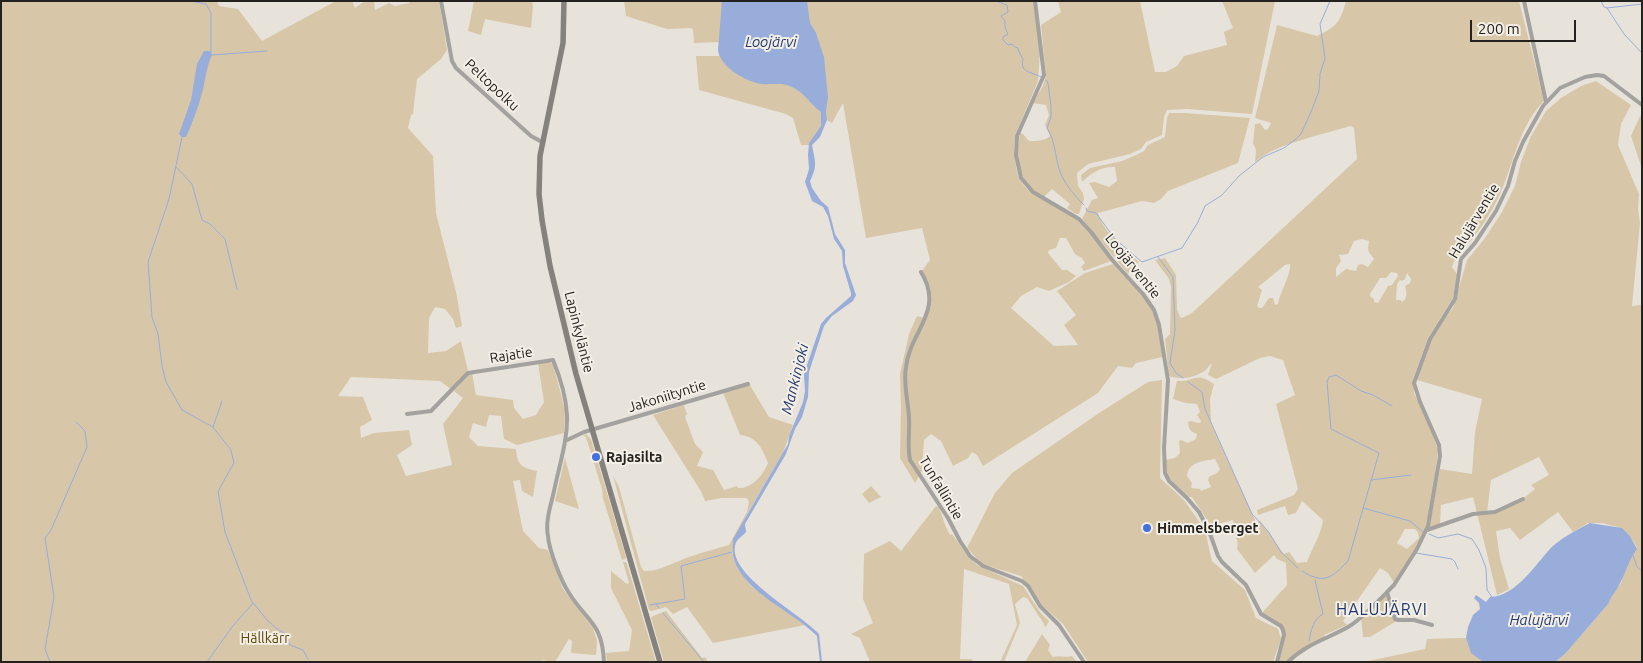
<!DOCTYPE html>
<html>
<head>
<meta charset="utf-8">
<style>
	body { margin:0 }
	#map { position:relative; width:1643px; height:663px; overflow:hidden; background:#e7e3da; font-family:Ubuntu,sans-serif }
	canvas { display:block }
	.frame { position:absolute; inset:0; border:2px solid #23221f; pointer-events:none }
	.scale { position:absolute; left:1470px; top:20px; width:106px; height:22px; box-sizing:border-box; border:2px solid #23221f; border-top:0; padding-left:6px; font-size:15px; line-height:18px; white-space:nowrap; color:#23221f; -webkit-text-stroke:4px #f4f0e7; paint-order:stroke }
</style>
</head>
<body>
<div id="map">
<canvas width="1643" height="663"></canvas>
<div class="frame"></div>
<div class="scale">200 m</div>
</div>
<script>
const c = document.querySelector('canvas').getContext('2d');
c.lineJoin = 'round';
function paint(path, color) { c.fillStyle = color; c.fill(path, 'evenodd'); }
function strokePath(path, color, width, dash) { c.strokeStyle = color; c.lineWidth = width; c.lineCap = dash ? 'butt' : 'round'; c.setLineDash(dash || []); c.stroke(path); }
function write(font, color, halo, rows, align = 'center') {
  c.font = font + ' Ubuntu,sans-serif'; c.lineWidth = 4; c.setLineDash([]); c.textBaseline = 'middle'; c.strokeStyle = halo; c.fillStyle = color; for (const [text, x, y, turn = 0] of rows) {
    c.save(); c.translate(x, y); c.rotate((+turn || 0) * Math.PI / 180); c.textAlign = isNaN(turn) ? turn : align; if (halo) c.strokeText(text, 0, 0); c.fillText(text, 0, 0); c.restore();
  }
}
paint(new Path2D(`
	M1,1H217L219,6L238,9L262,41L336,1H352L355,8L365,1H374L375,10L389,3L395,6L409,3L410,1H439L447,50L441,59L417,79L413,114L411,115L408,128L433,156L436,213L456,292L462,326L456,328L453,319L445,309L435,307L429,318L428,353L446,351L461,341L468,371L451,389L440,381L351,377L338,396L363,397L372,420L360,427L361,438L374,433L409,430L412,445L397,455L406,476L452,465L443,424L463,398L454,391L468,375L472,373L476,395L513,400L514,408L523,419L536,415L544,402L538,363L549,362L553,364L565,410L564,433L517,445L504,439L501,416L489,415L486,427L473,423L469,437L478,446L516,449C517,465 522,468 537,471L533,497L522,491L520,480L513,481L523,531L539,548L548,550L563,589L593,628L597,641L596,655L571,653L572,641L569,639L555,662L542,660V662H1Z
	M474,1H532L533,7L531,28L485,19L481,35L468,31Z
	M624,1H1034L1040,51L1038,81L1015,136L1014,148L1016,167L1019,179L1027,189L1075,217L1090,233L1111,261L1084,271L1081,267L1085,263L1082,258L1075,254L1066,238H1060L1056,248L1049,250L1048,253L1062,270H1067L1076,276L1069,282L1049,291L1037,287L1021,296L1011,308L1054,346L1078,345L1064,325L1076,315L1057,291L1085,273L1113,264C1126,279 1142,292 1152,310C1159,324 1160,342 1163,357L1136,363L1132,368L1118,366L1098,393L983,466L977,455L972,452L968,458L953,466L941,441L931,434L924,440L922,471L915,483L900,458L901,408L900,374L909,334L917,316L925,318C931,302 929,287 921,272L930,260L922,228L866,238L843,103L832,123L827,120L826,111L821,112V126L809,145H801L793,118L786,114L699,90L696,56H719V42L694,43L693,29L690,28L667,29L626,16Z
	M1058,1H1140L1155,72H1166L1177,66L1184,56L1227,45L1224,32L1233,28L1222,1H1275L1252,114L1187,109L1167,110L1164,117L1162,135L1146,142L1141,149L1130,154L1088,164L1077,173L1078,186L1083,193L1084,199L1079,214H1076L1067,208L1070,204L1052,189L1044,197C1016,181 1015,163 1020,133L1023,134L1029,141C1036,141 1045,141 1050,136L1045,125L1049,115L1046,105L1033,103L1043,86L1046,76L1041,25L1061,12Z
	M1346,1H1519L1544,101C1515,130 1513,174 1493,208C1488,217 1482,226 1476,234C1468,246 1456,254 1452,267L1457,274L1453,298L1428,338L1413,379L1414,393L1433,435L1438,450L1432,500L1425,530L1418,545L1394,583L1388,573L1380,568L1343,621L1347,625L1324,635L1325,638L1288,662H1277L1283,630L1261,614L1287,585L1286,563L1277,559L1274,555L1255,573L1237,549C1239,539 1236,541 1234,533C1233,529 1234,525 1233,520L1211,526L1192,497H1189L1168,477L1165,460L1175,458L1180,453L1179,441L1181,440L1188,443L1196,439L1197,434C1190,432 1189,429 1188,422L1190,421L1200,423L1201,421L1197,415L1200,412L1197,404L1186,403L1173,399L1177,381C1197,382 1194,371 1214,384L1210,399L1211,423L1255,520L1256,526L1259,520C1269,531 1275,543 1284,554L1289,552L1297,563L1307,562C1312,548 1321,535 1323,520L1302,501L1296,513L1288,515L1285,506L1258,515L1257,510L1294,495L1298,489L1276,404L1295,395L1283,360L1270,356L1260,358L1216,379L1208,375L1212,363C1209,365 1207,370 1203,372C1193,378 1180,380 1169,376L1165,339L1170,334L1171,287L1169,279L1155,260L1165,258L1176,275L1177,309L1180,317L1182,318L1192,313L1357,159L1354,128L1351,126C1328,133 1270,145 1255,163L1256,150L1253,143L1255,124L1260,123L1265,130L1268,129L1271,123L1255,118L1277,25L1317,36C1336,27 1340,23 1346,1ZM1362,239L1369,241C1367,253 1369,251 1374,259L1368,267L1362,264L1358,265L1356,271L1346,269L1336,277V268L1341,261L1339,255L1348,254L1354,241ZM1290,264C1291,274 1280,293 1278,304L1275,305L1273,298H1269L1262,308H1259L1257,306L1262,290L1258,287L1285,265ZM1391,272L1397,273L1398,276L1392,285L1388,286L1378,303L1374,302V299L1370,296V294L1380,278H1386ZM1407,273L1411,279L1410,283L1405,286C1407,292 1408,300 1401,302V300H1396L1397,284L1400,280L1402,281L1405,279ZM1215,459L1220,469L1217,473L1209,477L1208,480L1211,487L1201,491L1200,489L1191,488L1192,483L1187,476C1188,462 1203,461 1215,459ZM1405,529H1415L1418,533L1419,538L1407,549L1397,543Z
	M1596,81L1631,105L1621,124L1618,145L1639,194L1638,209L1640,223L1632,306L1642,305V662H1555L1565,654L1609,603L1611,595L1621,583L1625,569L1637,547L1630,536L1618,527L1602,523H1588L1573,532L1558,512L1520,540L1510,528L1496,531L1500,558L1509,589L1497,595L1473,497L1441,505L1440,524L1429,528L1440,469L1472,474L1475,432L1482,399L1417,380L1431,340L1438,326L1453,308L1467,260L1485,238L1502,212L1515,186L1521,162L1531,136L1546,111L1561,98L1581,86ZM1539,457L1549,475L1531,485L1535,489L1523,499L1487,513L1491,480Z
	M1169,113H1185L1250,118L1238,163L1168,191L1161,199L1154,203L1142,201L1098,213C1103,232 1125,250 1139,262L1130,269L1128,274L1082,219L1092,200L1098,198L1089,183L1095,182L1109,187L1117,181L1115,167C1102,166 1091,173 1082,182L1081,175L1090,168L1122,161L1134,156L1144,151L1148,145L1165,137L1167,118Z
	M1640,116L1642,117V169L1631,136Z
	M1162,380L1160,478L1184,500L1205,530L1212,561L1245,590L1256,618L1278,629L1281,639L1273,662H1088L1063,624L1041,604L1021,576L982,564L967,548L995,493L1012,473L1099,413L1148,382Z
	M748,382L769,417L793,425L783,453L746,516L732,552L738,569L752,587L805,625L713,643L687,607L673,614L666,607L652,611L649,610L613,476L619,487L641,567L644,571C656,572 668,565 679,561C695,554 712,550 729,545L747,512L749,502L747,498H722L705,501L702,493L653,415L684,405L687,414L685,417L695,444L703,452L697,466L713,470L724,490L737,486L738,488C752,489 763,475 768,463C763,449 756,436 740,435L722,390Z
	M586,434L591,439L626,557L625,559L622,560L603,498L602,489L586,437L583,435Z
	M565,457L566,462L579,509L555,501Z
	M871,486L881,497L869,503L862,494Z
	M936,506L939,507C943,518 944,524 950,535L952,534L965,552L977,565L1023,586L1040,612L1049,621L1045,628L1044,624L1027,598L1023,597L1015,604L1020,623L1004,662H1000L1017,625L1009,584L964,569L960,659H971L975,662H870L860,638L851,634L873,623L863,599L864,554L890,541L901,551Z
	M623,562H626L627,564L656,662H607L606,653L629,651L632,630L611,588V571L627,584L629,583Z
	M1387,592L1393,615L1398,620L1370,637H1363L1361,616Z
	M666,611L702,658L705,657L708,662H664L651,618L653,616Z
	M1042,634L1050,645L1048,650L1053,657C1060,655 1065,658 1072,656L1077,662H1025Z
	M1460,638H1466L1472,653L1483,662H1364L1425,649L1427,639Z`), '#d7c7a8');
paint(new Path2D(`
	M722,1H807L810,23L816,33L824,57L828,97L826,111L827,120L820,137L812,145C815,161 818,166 810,181L812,188L821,201L828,207L835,234L845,250V263L856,295L853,301L832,316L824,326L809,372L808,397L802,417L795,429L786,454L745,524L746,532C742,537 736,539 735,546C729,576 801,614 819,634L822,662H820L817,636C793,611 744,593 734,559C732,553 733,546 733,539L788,444L789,436L803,402L805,391L804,374L821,324L826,318L851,296V293L843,266L842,251L834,239L828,216L823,207L812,201L805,182L809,169L808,155L809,143L821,126V112C810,104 805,93 792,87C782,82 772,85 762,84C746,82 720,67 718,50Z
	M204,51H211L212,55C207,65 206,77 203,89C199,106 193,121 186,137H182L179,134L191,100L197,64Z
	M1590,523L1622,528L1630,536L1637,549C1628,561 1626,573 1619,585C1616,592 1611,595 1609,603L1565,654L1555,662H1483L1471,653L1466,638L1468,627L1473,615L1480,609L1479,603L1474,598L1476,595L1486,602L1490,597C1518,596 1536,562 1554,545C1565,536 1578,529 1590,523Z`), '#98adda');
strokePath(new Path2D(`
	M190,1L206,4L211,13V51
	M996,1L1007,5L1008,12L1001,16L1005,21V27L1008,34L1003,37V40L1008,45L1012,44L1015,47L1018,48L1019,52L1023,59C1020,73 1030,71 1041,77
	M1601,1L1604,7L1607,8L1642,4
	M1607,8L1624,34L1642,53
	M212,55L267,51
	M1046,80L1048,83L1051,106V117L1047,128C1055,141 1055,154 1059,169C1063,182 1074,195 1084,205
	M182,137L169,199L148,262L152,317L158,334L162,366L166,382L182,410L213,427L231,450L234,463L218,491L225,532L251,600L267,620L276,628L284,633L290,645L303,650L308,659
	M176,167L192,184L202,220L210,224L225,239L237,289
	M1086,208L1087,211L1096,213L1115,239L1142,262L1182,248L1198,222L1205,206L1222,195L1239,176L1263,157L1284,148L1296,139L1301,134L1311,112L1319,91L1320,74L1325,58L1320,24L1330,1
	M1158,257L1173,277L1175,330L1170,363L1176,373L1183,378
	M1188,382L1202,392L1205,409L1252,514L1268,531L1281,552L1298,568
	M213,427L222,401
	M1371,480L1411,475
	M1363,508L1410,521L1423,532
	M1429,534L1438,538L1458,534L1472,539L1479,550L1486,568L1487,590L1492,597
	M1416,553L1452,559L1455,562L1458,569
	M1633,555L1637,567L1642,571
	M1302,571C1324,585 1332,578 1348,561L1379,453L1331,429L1327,382L1329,377L1336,375L1361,391L1373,395L1392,406
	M656,604L659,608
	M650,605L685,599L681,566L732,552
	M663,613L704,662
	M1309,641C1311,631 1313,619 1323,614L1315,580
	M50,662L45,649L54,597L45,538L51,530L87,447L85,431L76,422
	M207,662L232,627L253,603`), '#98adda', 1);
strokePath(new Path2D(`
	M441,1L452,61L456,68L531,136L542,142
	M1035,1L1044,75L1017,136L1016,155L1021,178L1033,192L1079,219L1091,232L1113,261L1143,294L1154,310L1159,325L1168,380L1164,448L1165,473L1169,481L1187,498L1199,512L1209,531L1218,556L1222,562L1246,585L1261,614L1281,626L1283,630L1284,635L1277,662
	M1524,1L1546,102
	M921,272C945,311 910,331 906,367C903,383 908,400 909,417C910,431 907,446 910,460L948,518L960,541L970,556L983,566L1022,581L1028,586L1040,606L1059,625L1084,662
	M407,414L431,411L468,373L553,360C560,377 566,397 567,415C568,440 559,466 554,491C551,505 545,521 548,536C549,550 561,581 569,593C588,623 602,622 604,662
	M565,441L584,432L748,384
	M1427,530L1473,514L1495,512L1523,499
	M1387,592L1395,619L1398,620H1414L1432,625
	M1288,662C1306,644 1327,639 1348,627C1362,619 1382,597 1394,585L1417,549L1428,526L1440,456L1439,445L1420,402L1414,383L1430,339L1455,299L1461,259L1475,243L1496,211L1508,186L1515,161L1523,142L1543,106L1560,88L1585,77L1597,75L1604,76L1642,105`), '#a4a29e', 4);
strokePath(new Path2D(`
	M564,1L563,43L540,156L539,194L542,220L550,266L576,374L660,662`), '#85827d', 5.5);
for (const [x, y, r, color] of [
	[596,457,5,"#4270e1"],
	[1147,528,5,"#4270e1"]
]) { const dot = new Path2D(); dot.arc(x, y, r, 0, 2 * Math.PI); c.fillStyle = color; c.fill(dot); strokePath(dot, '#f4f0e7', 2); }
write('14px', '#23221f', '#f4f0e7', [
	["Peltopolku",492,85,43],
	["Halujärventie",1474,221,-59],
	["Loojärventie",1133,266,51],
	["Lapinkyläntie",579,332,76],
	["Rajatie",511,355,-9],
	["Jakoniityntie",667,396,-17],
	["Tunfallintie",941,488,59]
]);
write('bold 14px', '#23221f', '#f4f0e7', [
	["Rajasilta",606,457],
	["Himmelsberget",1157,528]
], 'left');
write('14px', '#60470a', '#f4f0e7', [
	["Hällkärr",265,638]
]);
write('italic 15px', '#233a71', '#f4f0e7', [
	["Loojärvi",771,42],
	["Mankinjoki",795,379,-76],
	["Halujärvi",1539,620]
]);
c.letterSpacing = '1px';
write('16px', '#1f366d', '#f4f0e7', [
	["HALUJÄRVI",1382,610]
]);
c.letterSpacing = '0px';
</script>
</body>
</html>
